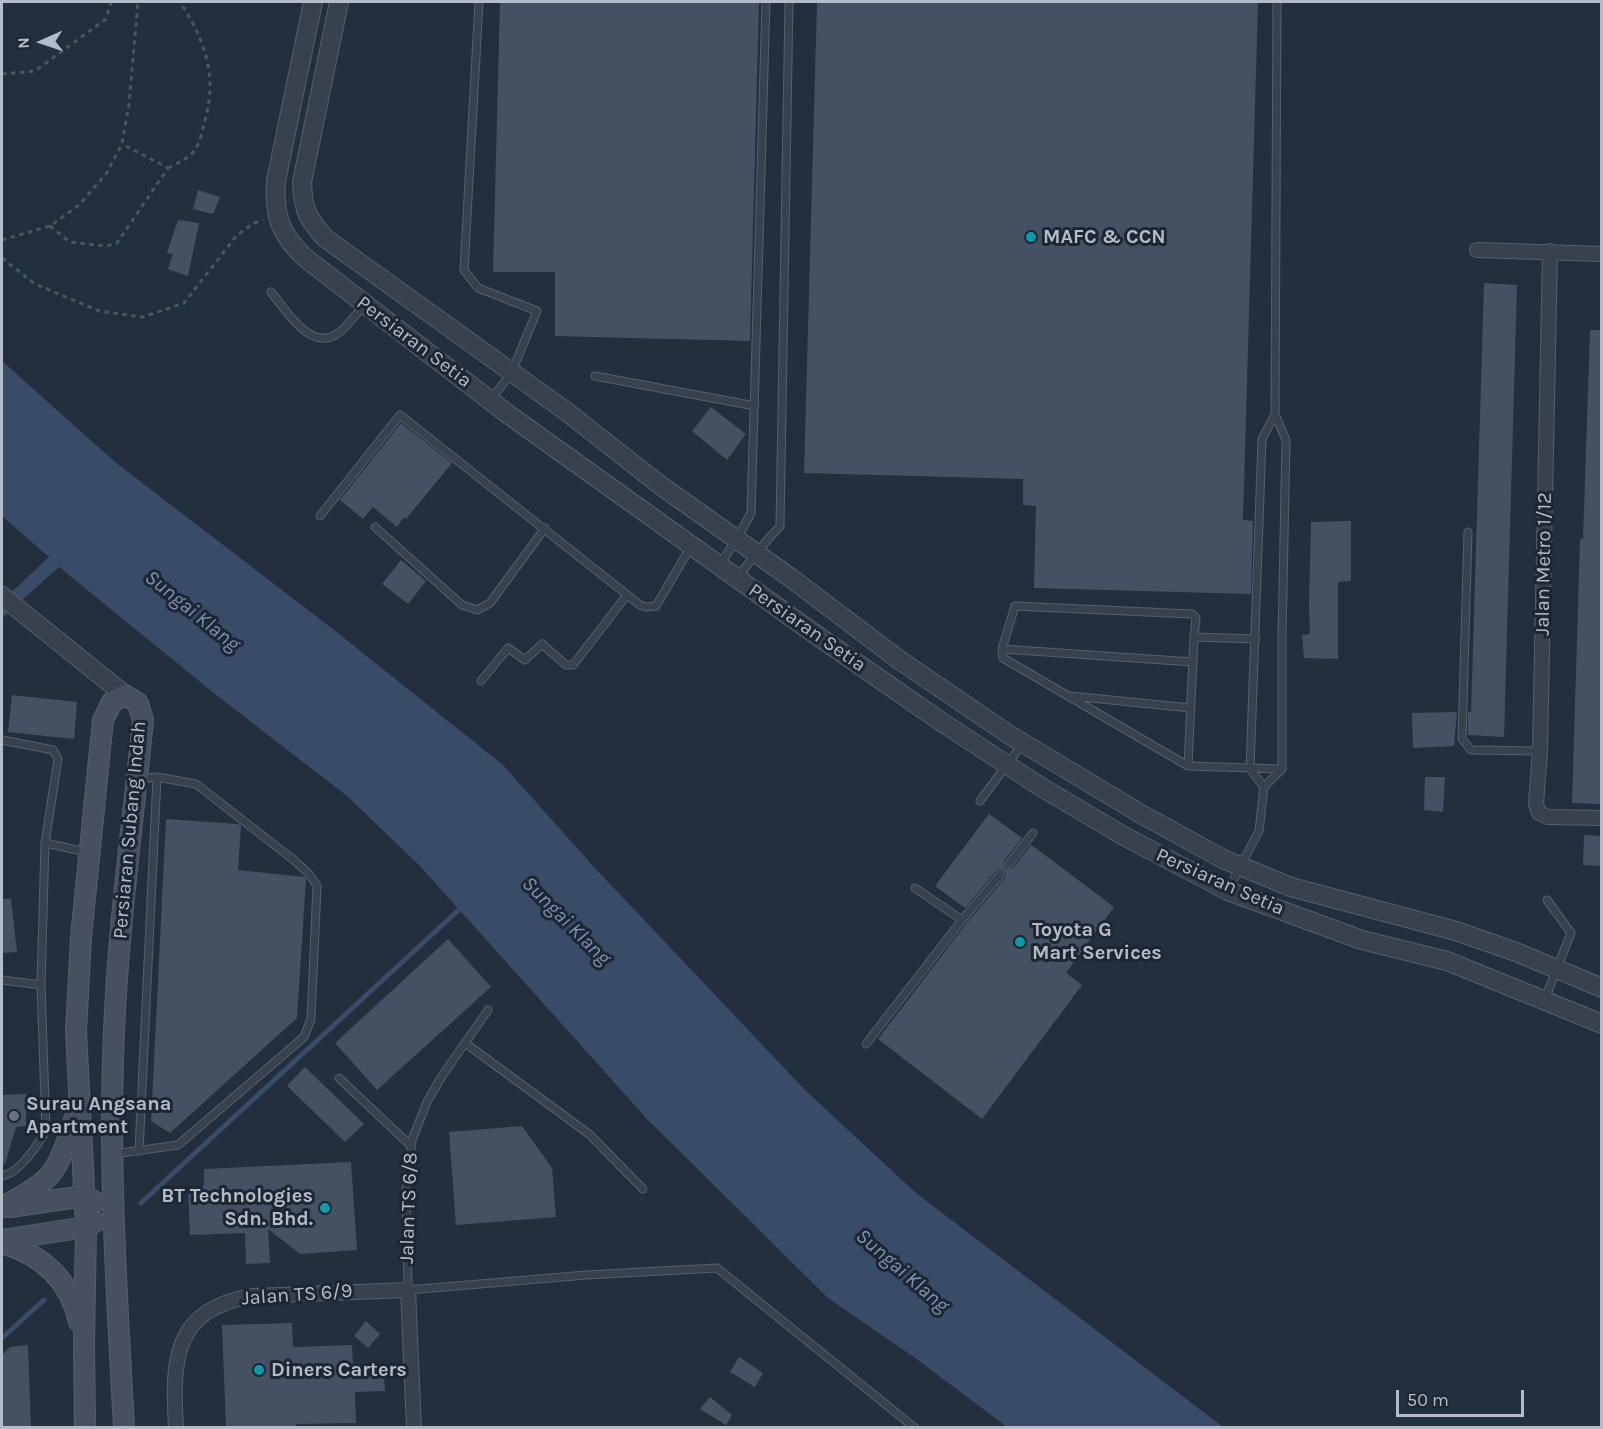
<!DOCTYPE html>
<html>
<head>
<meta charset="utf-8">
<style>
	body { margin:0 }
	#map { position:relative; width:1603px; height:1429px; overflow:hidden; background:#242f3e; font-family:Karla,sans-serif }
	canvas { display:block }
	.frame { position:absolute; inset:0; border:3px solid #b4bcc9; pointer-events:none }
	.north { position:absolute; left:12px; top:12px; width:60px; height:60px; -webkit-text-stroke:4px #1d2633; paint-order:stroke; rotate:267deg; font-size:16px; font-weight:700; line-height:24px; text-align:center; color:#b4bcc9 }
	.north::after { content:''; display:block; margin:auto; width:21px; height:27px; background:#b4bcc9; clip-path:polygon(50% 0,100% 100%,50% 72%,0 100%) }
	.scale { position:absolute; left:1396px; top:1390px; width:128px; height:27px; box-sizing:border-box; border:3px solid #b4bcc9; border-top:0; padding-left:8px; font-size:18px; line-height:21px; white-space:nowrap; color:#b4bcc9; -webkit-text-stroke:4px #1d2633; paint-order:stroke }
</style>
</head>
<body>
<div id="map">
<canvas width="1603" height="1429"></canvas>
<div class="frame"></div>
<div class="north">N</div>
<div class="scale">50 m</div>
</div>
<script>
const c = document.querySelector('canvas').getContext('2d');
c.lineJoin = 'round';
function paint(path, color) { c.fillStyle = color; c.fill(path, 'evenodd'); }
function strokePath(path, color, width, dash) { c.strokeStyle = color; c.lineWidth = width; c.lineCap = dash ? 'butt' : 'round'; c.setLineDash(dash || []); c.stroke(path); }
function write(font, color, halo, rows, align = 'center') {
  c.font = font + ' Karla,sans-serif'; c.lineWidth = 6; c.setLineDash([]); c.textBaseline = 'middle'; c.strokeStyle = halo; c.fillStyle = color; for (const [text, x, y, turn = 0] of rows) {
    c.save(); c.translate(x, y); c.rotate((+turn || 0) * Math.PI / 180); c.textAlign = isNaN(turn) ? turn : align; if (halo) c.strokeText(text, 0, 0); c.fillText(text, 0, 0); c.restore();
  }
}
paint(new Path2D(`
	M2,361L115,462L334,630L503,765L593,866L805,1090L916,1193L1223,1427H1007L918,1360L828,1298L647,1119L420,866L347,796L215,694L59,567L2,618V601L49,557L2,516Z`), '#394c67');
strokePath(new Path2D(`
	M141,1203L464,905
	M2,1338L44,1300`), '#394c67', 5);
paint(new Path2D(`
	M500,2H759L750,341L555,336V272H493Z
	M817,2H1258L1243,520L1253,521L1251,594L1034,588L1036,506L1023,505V479L804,473Z
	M198,190L220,197L213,214L193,209Z
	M178,220L199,223L188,276L168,269L173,254L167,253Z
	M1484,283L1517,285L1504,737L1468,735V712H1471Z
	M1590,330H1602V804L1572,803L1580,539H1583Z
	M711,407L746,434L727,460L692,431Z
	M401,423L452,463L406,519L404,517L397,527L373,507L363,519L340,500Z
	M1351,521V581L1338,582V659L1304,658L1302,635L1310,634L1309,604L1311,522Z
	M401,560L426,581L408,604L382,584Z
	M12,695L77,702L74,739L8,732Z
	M1457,712L1454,746L1413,748L1412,713Z
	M1425,777H1445L1443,812L1424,810Z
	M989,814L1022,838L1004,861V866L1006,869L1013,868L1031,845L1033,846L1114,907L1066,973L1082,985L982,1119L878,1039L966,924L1006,877V873L1004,869L997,870L965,908L935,886Z
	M166,819L238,824L241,826L238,870L304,877L306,879L297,1018L170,1133L151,1121Z
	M1584,835L1602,836V866L1583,865Z
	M2,899H11L17,952L2,953Z
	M448,939L491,987L377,1090L335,1043Z
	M305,1067L364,1124L345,1142L287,1086Z
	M26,1094V1126L16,1127L5,1164L2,1163V1095Z
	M522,1126L552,1168L556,1217L456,1225L449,1132Z
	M351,1162L357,1250L300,1254L268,1229L270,1263L246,1264L245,1233L190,1235L188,1187L204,1186V1169Z
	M366,1321L380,1334L368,1348L354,1336Z
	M292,1323L293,1347L352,1345L353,1366L345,1376L384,1375L385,1391L355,1392L356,1423L296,1424V1428H226L222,1325Z
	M28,1345L31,1428H2V1355L10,1347Z
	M739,1357L763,1373L755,1387L730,1372Z
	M710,1397L732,1415L726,1425L700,1409Z`), '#455162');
const service = new Path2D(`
	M479,2L464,270L478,288L537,311L511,374L490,400
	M271,292C287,311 313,357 342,330C350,323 356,314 363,306
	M595,376L755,406
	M320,516L400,415L640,605L646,607L656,606L690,548
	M375,527L462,605L477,610L490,603L545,528
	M1468,532L1462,739L1471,750L1540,751
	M720,564L737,539L751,513L766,2
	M738,578L756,553L780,526L789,2
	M1256,639L1194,637L1196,618L1192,614L1015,606L1002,649L1003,658L1188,766L1282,769
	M1002,649L1193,662
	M481,681L508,648L525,660L542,644L566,665H573L627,595
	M1071,696L1191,708
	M2,740L53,750L58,759L45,843L41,985L46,1131C37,1146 19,1173 2,1176
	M1188,766L1194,637
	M138,779L157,777L139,1151
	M1264,787L1250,769L1262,439L1275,414
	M980,801L1023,743
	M45,843L87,852
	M1009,864L1033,833
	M915,888L962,920
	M1228,890L1259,831L1264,787L1282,769V638L1286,440L1275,414L1277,2
	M2,980L41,985
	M1545,999L1571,933L1547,900
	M488,1010L442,1076L427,1102L412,1140L406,1190L408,1290L586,1275L717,1268L915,1428
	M465,1043L589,1134L643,1189
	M866,1044L962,920L1001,874
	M339,1078L411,1146
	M114,1154L178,1145L304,1037L311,1019L317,886L309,874L295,861L196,784L157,777`);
const minor = new Path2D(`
	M1477,250L1602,254
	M1550,251L1540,751L1536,804L1539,813L1548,817L1602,818
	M176,1428C172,1359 173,1309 253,1296L408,1290L414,1428`);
const tertiary = new Path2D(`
	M313,2L276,181C274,216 279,232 304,257L505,412L812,632L943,723L1041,787L1122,835L1228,891L1362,940L1447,961L1602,1024
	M339,2L302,182C303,209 307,218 325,238L567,412L660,485L791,578L898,659L1008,734L1141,814L1223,859L1291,887L1456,931L1516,952L1602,988
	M2,596L125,695`);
const secondary = new Path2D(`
	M2,1207C17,1199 33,1191 46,1179C61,1166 69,1134 76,1115
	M10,1207L84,1196L95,1202
	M2,1240L86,1227L95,1222
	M2,1243C43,1255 70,1280 79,1322
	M85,1428L84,1343L86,1227L76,1031L81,937L103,720L112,702L125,695L138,703L143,720C133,823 118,928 114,1032C108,1164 117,1296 124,1428`);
strokePath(service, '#565f6c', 9);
strokePath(minor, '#565f6c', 16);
strokePath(tertiary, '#565f6c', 20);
strokePath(secondary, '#565f6c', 22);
strokePath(new Path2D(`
	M2,74L35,71L106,19L111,2
	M168,168C178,163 188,159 195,150C200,143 202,132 204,124C218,77 206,42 180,2
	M50,226L70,242L106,246L117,243L168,168L122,144
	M2,240L50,226L79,205L106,174L122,144L129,104L138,2
	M2,258L35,284L99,311L143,317L184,303L237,235L254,223L263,220`), '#44595c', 3, [4.5, 4.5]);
strokePath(service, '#38414e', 7);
strokePath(minor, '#38414e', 14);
strokePath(tertiary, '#38414e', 18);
strokePath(secondary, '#465061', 20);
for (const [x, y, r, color] of [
	[1031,237,6,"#0f9aa8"],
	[1020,942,6,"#0f9aa8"],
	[14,1116,6,"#6b7280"],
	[325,1208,6,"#0f9aa8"],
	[259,1370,6,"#0f9aa8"]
]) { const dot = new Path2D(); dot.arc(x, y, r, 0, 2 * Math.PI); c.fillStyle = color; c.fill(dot); strokePath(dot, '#1d2633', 2); }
write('bold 20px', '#b4bcc9', '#1d2633', [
	["MAFC & CCN",1043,237],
	["Toyota G",1032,930],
	["Mart Services",1032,953],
	["Surau Angsana",26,1104],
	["Apartment",26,1127],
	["BT Technologies",313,1196,"right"],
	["Sdn. Bhd.",313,1219,"right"],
	["Diners Carters",271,1370]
], 'left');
write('20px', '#b4bcc9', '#1d2633', [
	["Persiaran Setia",414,342,37],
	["Jalan Metro 1/12",1544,564,-89],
	["Persiaran Setia",807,628,35],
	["Persiaran Subang Indah",130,830,-85],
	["Persiaran Setia",1220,882,24],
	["Jalan TS 6/8",409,1208,-88],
	["Jalan TS 6/9",297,1295,-4]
]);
write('italic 21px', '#7c92b1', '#1d2633', [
	["Sungai Klang",192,611,39],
	["Sungai Klang",566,921,45],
	["Sungai Klang",902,1271,41]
]);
</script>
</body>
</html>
